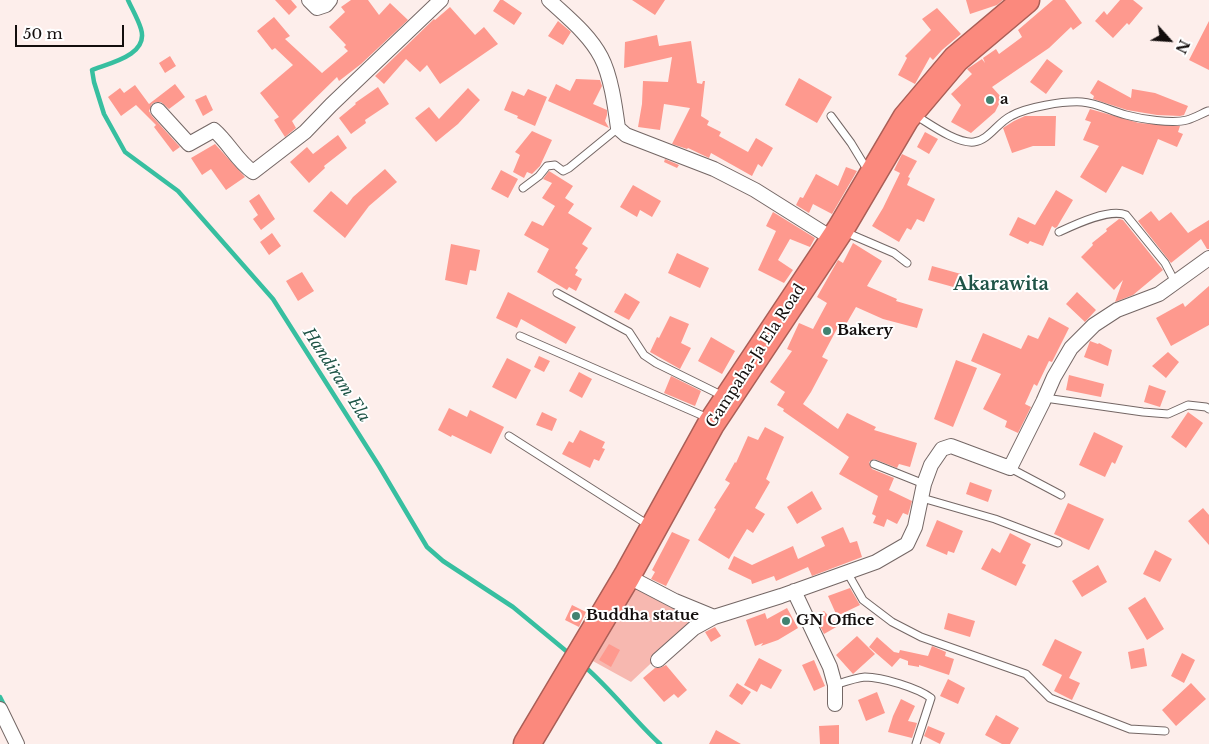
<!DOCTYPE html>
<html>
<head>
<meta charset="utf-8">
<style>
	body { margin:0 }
	#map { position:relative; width:1209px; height:744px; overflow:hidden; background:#fdeeeb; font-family:"Libre Baskerville",serif }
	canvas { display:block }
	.north { position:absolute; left:1144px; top:15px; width:50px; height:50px; -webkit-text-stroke:4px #fff; paint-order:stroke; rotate:116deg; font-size:14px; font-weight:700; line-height:20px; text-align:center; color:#130e0d }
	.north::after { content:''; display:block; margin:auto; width:18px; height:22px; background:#130e0d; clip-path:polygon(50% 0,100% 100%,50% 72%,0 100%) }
	.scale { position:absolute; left:15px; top:25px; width:109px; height:22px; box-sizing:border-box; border:2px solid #130e0d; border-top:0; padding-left:6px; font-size:15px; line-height:18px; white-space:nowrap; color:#130e0d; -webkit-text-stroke:4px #fff; paint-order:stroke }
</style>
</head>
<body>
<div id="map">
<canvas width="1209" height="744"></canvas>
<div class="north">N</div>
<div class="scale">50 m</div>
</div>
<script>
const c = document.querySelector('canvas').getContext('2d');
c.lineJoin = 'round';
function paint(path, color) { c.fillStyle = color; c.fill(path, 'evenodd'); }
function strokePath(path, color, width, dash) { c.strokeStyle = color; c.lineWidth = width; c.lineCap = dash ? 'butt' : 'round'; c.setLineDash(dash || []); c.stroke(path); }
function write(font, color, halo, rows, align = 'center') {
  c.font = font + ' "Libre Baskerville",serif'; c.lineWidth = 4; c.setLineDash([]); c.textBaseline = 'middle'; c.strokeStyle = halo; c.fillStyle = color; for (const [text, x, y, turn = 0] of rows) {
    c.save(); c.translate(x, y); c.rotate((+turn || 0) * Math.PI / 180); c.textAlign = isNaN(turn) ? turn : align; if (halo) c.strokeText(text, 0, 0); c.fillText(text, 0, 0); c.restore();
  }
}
paint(new Path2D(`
	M631,586L696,621L631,682L591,660Z`), '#f7b8b0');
strokePath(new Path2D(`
	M128,0C132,9 138,19 141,29C149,55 110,63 92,70L94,82L104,114L125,152L178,191L273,299L379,466L427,547L443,561L513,607L571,655
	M584,666C612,690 633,719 660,744
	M0,697L5,707`), '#37bfa0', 4.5);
paint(new Path2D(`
	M275,0H291L297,7L289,15Z
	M351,0H368L379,15L390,3L408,20L361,64L339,81L337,77L292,121L296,128L285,137L274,120L279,117L260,93L293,65L275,48L272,50L257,31L274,17L290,36L285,39L322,73L348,51L344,47L346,45L329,27L345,12L341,7Z
	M500,0H503L522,13L514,25L493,11Z
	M632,0H665L655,15Z
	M966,0H1003L997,5L970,14Z
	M1053,0H1065L1082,23L1073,30L1071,27L1049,48L992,87L1002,98L995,112L971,133L951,122L961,105L951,94L972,74L967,69L982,59L985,63L983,58L996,49L999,54L1022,37L1018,30Z
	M1120,0H1133L1143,8L1129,25L1127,23L1113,38L1095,21L1104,11L1107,15Z
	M450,7L475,35L484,27L498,44L440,84L427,65L420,72L406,59L384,84L375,76L434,19L435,20Z
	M937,8L961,34L942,50L933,60L930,57L915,84L898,75L907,58L905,56L931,30L922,19Z
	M558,21L571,32L563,45L548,36Z
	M1209,21V70L1189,60Z
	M657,35L659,46L691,41L697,83L702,84L703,81H705L701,116L709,121L707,125L721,132L719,136L748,152L756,138L773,148L762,167L758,164L752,176L711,153L709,158L688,148L687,149L672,144L690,108L664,104L660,130L638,127L642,104L643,81L668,82L672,57L624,68L625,42Z
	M170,56L176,66L165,73L159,63Z
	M1047,59L1063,71L1046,94L1030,82Z
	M799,78L832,97L817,123L785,105Z
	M576,79L600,80L602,86L593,104L607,110V115L605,121L609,128L548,101L556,84L570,91Z
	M1098,80L1131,98L1132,89L1155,93L1188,106L1184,115L1180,116L1157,115L1127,110L1093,99L1094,96L1090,93Z
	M175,84L185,97L169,109L161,102H156L152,104L149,111L152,116L180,147L173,152L154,127L156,125L136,105L121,116L108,97L120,88L124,93L135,85L149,104Z
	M378,87L389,104L365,120L366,123L351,134L339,118L356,104L355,103Z
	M468,88L480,100L458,124L436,142L415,118L429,107L439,119Z
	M528,89L547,97L535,126L517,118L518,116L504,110L512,91L524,96Z
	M206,95L213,110L203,116L195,100Z
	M1090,109L1139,123L1180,126L1178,132L1183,134L1177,147L1158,139L1143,175L1122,166L1106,193L1080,177L1099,146L1083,140L1091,122L1085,120Z
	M1025,116H1056L1055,146H1033L1012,153L1003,128L1014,121Z
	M532,131L552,140L540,166L532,174L527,172L524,178L513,172L520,155L515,152Z
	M925,132L938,139L929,154L917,147Z
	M338,135L347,148L324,166L325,168L309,183L290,162L307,147L313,154Z
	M215,144L245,177L226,190L211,169L202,175L191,158Z
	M902,154L917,161L908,177L910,178L907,185L935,199L924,222L917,219L911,230L907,228L899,242L872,226L883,208L900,173L894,170Z
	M665,159L679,165L677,168L664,162Z
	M846,167L857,171L832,214L813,204L809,213L796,205L800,197L803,198L816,174L838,186Z
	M385,169L397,182L369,206L345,238L313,211L331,191L347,205L353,197Z
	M501,170L518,179L508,198L491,189Z
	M549,171L573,186L565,198L574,204L568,213L592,228L582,244L588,248L575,268L578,270L575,275L582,279L576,291L569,287L567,290L537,272L549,249L524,235L532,221L543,226L555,206L542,198L552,183L543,179Z
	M633,185L661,201L652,217L640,210L637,217L620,207Z
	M1056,190L1073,200L1057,227L1055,228L1052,226L1043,246L1030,241L1028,244L1009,235L1018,217L1035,225Z
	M259,194L275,219L261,230L253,219L258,215L249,201Z
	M1151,211L1159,221L1171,212L1188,233L1209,220V249H1207L1201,239L1171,263L1138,221Z
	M773,212L815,238L810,247L790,239L778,260L793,270L784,283L758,270L776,231L766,226Z
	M1119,219L1123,220L1163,270L1133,295L1115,302L1123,280L1114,290L1081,257L1093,245L1092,243L1107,231L1106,229Z
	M272,233L281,246L269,255L260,242Z
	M853,243L882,261L867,286L897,299L896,301L923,309L917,328L883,319L856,307L845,326L840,323L822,357L828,360L811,392L803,404L838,429L847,413L876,427L874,430L917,443L910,467L899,464L897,468L874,459L869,462L872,469L894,478L889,490L912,501L908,515L903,513L897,524L887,519L884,527L873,523L876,516L872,514L878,496L839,474L849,457L783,411L784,409L777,405L785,392L770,382L792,351L787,349L799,323L813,329L827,303L817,297L838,260L843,263Z
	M451,244L480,250L476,271L470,270L467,285L445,280Z
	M677,253L709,268L700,288L668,273Z
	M932,266L961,274L957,288L928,280Z
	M302,272L314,291L298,301L286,281Z
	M1209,286V325L1171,346L1156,318L1183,303L1185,307Z
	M508,292L576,327L566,344L521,319L517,328L496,318Z
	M1077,292L1096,310L1085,322L1066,304Z
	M625,293L640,302L629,320L614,312Z
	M670,316L689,324L681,343L691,348L680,369L650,352L657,337L659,338Z
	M1049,317L1069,328L1052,362L1049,361L1037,386L1034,384L1025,404L1031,407L1018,433L1005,427L1007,421L983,409L1001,374L971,361L983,333L1021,349L1028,335L1038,339Z
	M711,337L735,351L722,374L698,361Z
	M1090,341L1098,344L1099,343L1112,350L1108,366L1084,357Z
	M1168,352L1179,362L1166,378L1152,366Z
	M539,356L550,361L544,372L534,367Z
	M507,358L531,370L516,399L492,387Z
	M956,360L977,368L953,427L934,419Z
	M579,372L592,379L582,398L569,391Z
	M1069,375L1104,384L1101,397L1066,390Z
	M671,376L701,391L695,406L664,393Z
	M1149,385L1166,391L1160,407L1144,402Z
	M449,408L467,417L470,410L504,427L491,454L452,435L451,437L438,430Z
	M542,412L557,419L552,431L536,425Z
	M1188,412L1203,423L1186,448L1171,437Z
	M765,427L784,437L766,479L770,482L755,508L765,514L753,533L747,529L729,559L698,540L716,509L714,508L730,483L725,480L735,462L736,463L748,436L758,440Z
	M580,430L605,442L602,448L605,449L599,461L594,459L590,468L562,454L569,441L573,443Z
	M1094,432L1123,446L1115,464L1112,462L1105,477L1079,465Z
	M970,482L992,490L988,502L966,494Z
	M812,491L822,509L797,524L787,507Z
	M1068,503L1104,519L1089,550L1054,534Z
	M1203,508L1209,515V545L1188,521Z
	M937,520L963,531L954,553L948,551L947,555L926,546Z
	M843,527L850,543L857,541L862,557L812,576L808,567L776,581L774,576L752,584L751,580L728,569L734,556L752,565L793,546L798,559L825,546L821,537Z
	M672,532L690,540L666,586L651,579L655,572L652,570Z
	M1010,533L1031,544L1022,563L1026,565L1016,586L981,569L992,548L1000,553Z
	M1155,550L1172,559L1160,582L1143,574Z
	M1098,565L1107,582L1082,597L1072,581Z
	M850,588L860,605L837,616L828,596Z
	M1145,597L1164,629L1147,640L1128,608Z
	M572,605L586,612L579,627L565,620Z
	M787,608L798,628L778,640L761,646L763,643L755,646L746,620L765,613L767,619Z
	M824,611L838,626L824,634L815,616Z
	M948,613L975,621L970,637L944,629Z
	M715,627L721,636L711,642L705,632Z
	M857,636L875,654L853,674L836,655Z
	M877,637L894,652L899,653L900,650L928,656L932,646L946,652L945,656L954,659L949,675L919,665V667L908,665V661L900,658L892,667L869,647Z
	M1055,639L1082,652L1069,678L1080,683L1072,700L1054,691L1062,675L1042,665Z
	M609,644L620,650L611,667L599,660Z
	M1144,648L1147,666L1131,669L1128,652Z
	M1182,653L1195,660L1184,683L1171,676Z
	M759,658L782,670L771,689L761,684L757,692L744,685Z
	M814,660L825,686L814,691L802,665Z
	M666,665L687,690L678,698L674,694L664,702L643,678L655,668H660Z
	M948,679L965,688L958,704L940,696Z
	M737,683L751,692L742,705L729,696Z
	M1191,683L1206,699L1176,726L1162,710Z
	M877,692L885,713L866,721L858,700Z
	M901,699L915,706L908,721L917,723L912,738L888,732L893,716Z
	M996,715L1019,728L1010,744H1002L985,735Z
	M839,725V744H820L819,726Z
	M928,726L945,733L940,744L924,736Z
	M716,730L741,744H709Z`), '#fe998e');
const lane = new Path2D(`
	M915,115C930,124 957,144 974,142C989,140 997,123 1011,116C1027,107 1063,101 1082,102C1097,103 1111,111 1126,115C1141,119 1172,124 1187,120C1194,118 1201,114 1208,111
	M831,116L851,143L868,171
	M523,188L539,176L547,166L555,165L563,171L569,168L618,128
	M845,232L894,253L907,263
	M1059,232C1074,225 1109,208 1126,215L1165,263L1175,282
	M557,293L629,332L644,355L656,363L723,396
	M520,336L708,418
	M1045,398L1143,412L1168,414L1188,405L1206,407L1209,409
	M509,436L650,526
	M874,464L924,484
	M1010,468L1061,495
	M922,498L995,519L1058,543
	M847,572L863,600L892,622L921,637L1026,674L1050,698L1130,729L1165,731
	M835,685C844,682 855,678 865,677C882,677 918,688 931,698L916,744`);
const street = new Path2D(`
	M309,0L317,8L326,5L330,0
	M549,0C567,17 589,34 601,57C611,76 615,106 618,128L626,135L714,169L755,190L833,239
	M158,110L189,144L214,130C229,143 237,161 253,172L305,132L331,105L441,0
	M627,576L675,601L714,617L781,596L876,562L907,544L915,527L924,484L931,465L942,449L951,446L1010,468L1043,402L1054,377L1071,348L1094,325L1117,310L1159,294L1209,258
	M794,591L830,667L835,685V704
	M658,660L694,628L714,617
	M0,709L17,744`);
const highway = new Path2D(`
	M527,744L627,576L711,424L840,230L906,118L956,59L1026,0`);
strokePath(lane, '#746765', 9);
strokePath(street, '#746765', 16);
strokePath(highway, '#aa5e56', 29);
strokePath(lane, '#fff', 7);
strokePath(street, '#fff', 14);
strokePath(highway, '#fb897d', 26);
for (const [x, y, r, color] of [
	[990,100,5,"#428270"],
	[827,331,5,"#428270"],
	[576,616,5,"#428270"],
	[786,621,5,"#428270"]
]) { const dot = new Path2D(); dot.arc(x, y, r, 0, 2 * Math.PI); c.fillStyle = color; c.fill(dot); strokePath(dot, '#fff', 2); }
write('bold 15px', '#130e0d', '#fff', [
	["a",1000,100],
	["Bakery",837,331],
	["Buddha statue",586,616],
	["GN Office",796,621]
], 'left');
write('15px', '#130e0d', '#fff', [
	["Gampaha-Ja Ela Road",756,356,-57]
]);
write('italic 16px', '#1e5446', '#fff', [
	["Handiram Ela",336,375,57]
]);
write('bold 18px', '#205447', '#fff', [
	["Akarawita",1001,285]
]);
</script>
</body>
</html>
